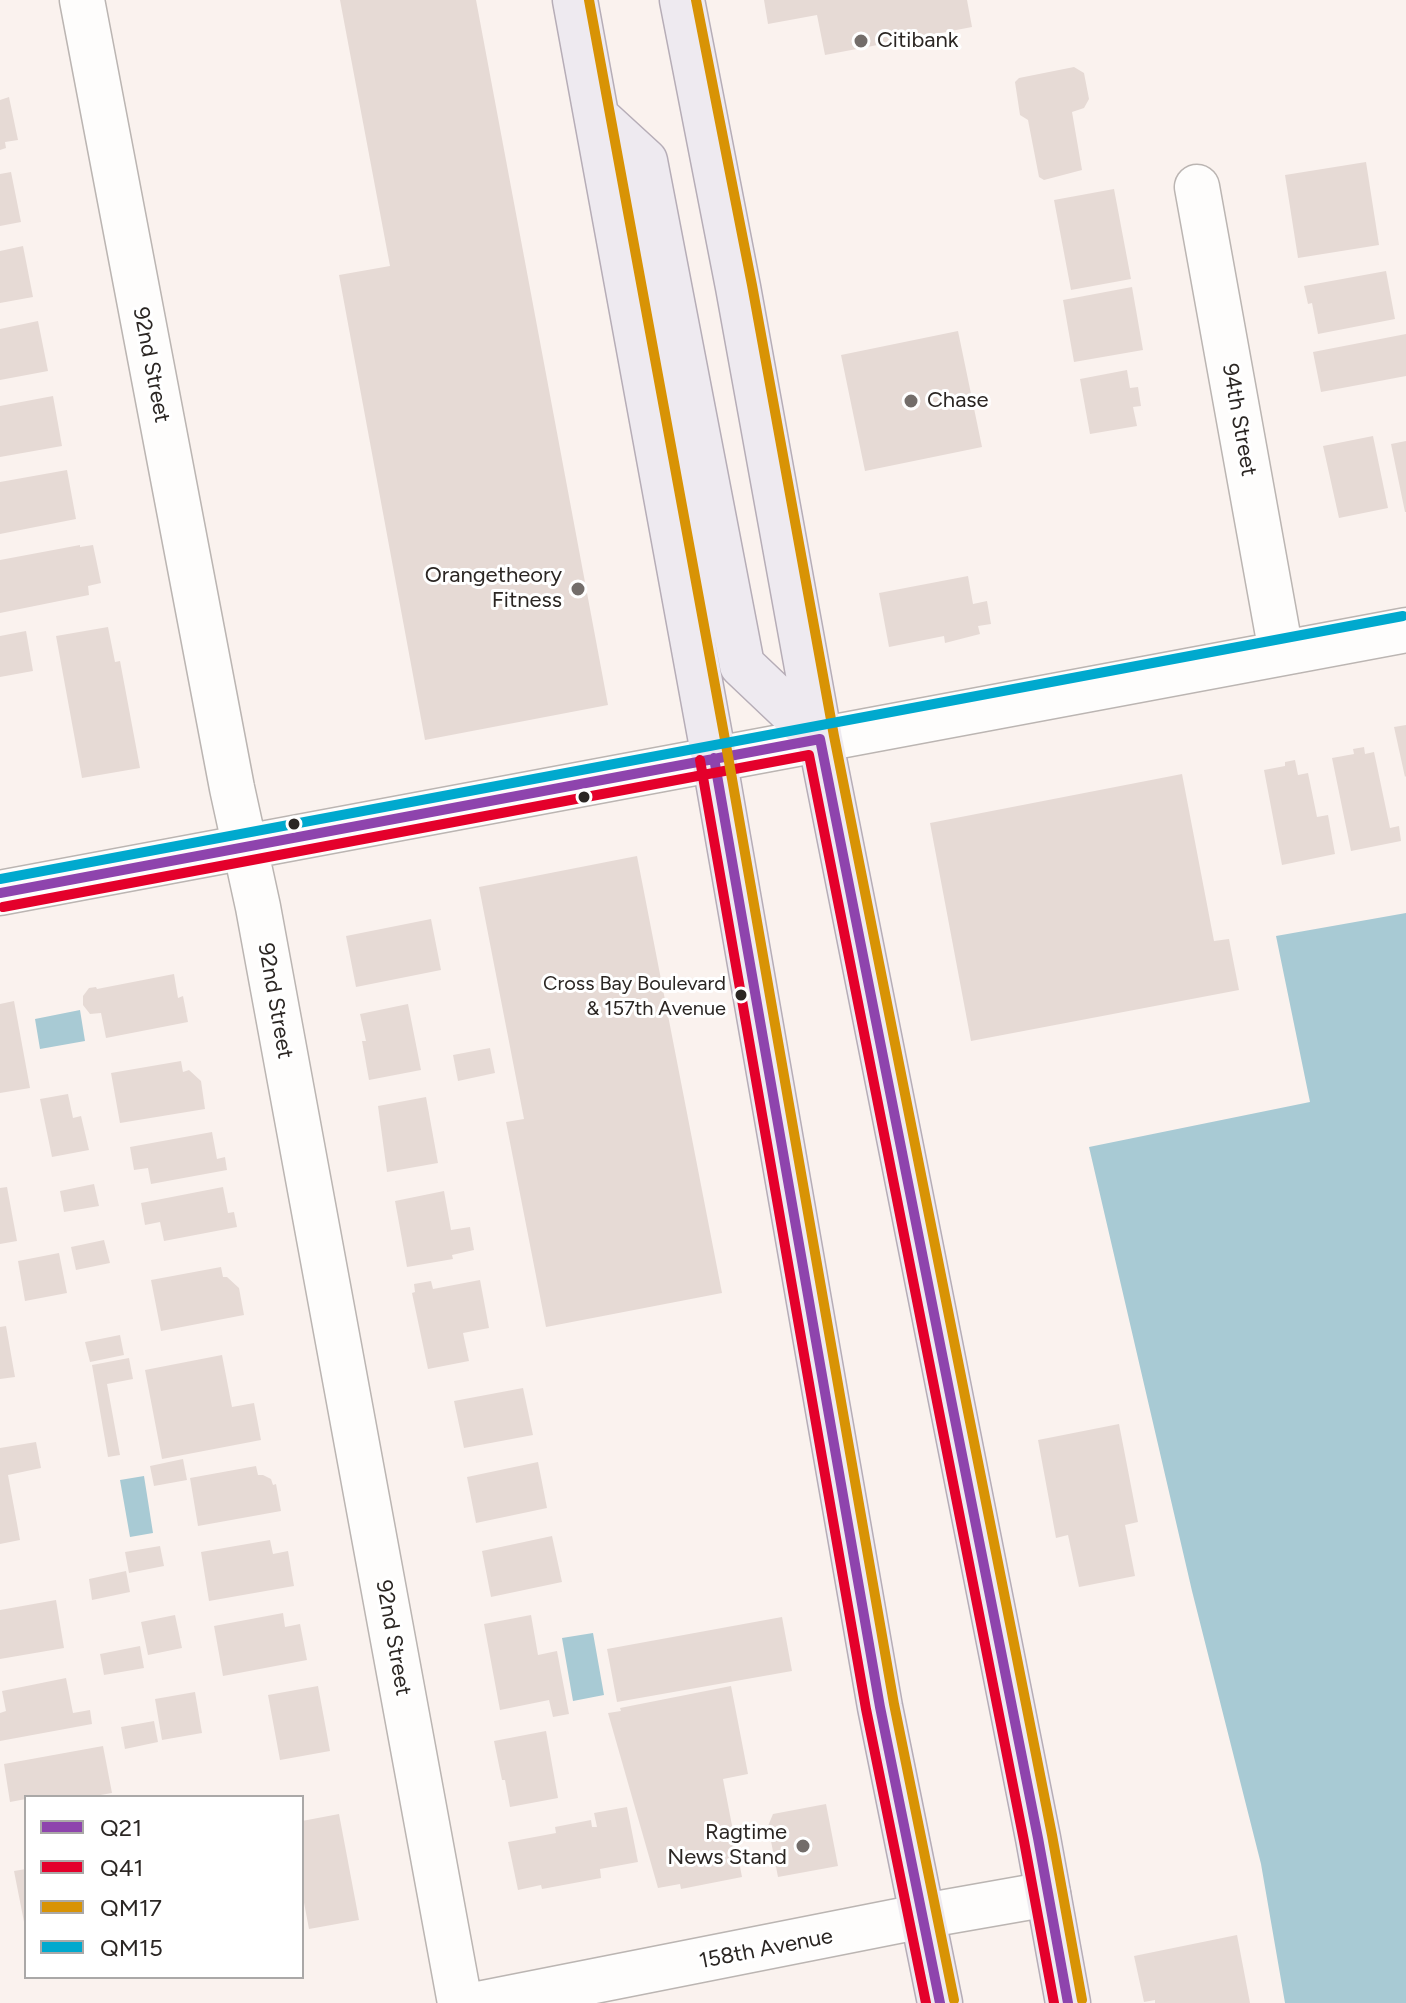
<!DOCTYPE html>
<html>
<head>
<meta charset="utf-8">
<style>
	body { margin:0 }
	#map { position:relative; width:1406px; height:2003px; overflow:hidden; background:#faf2ee; font-family:Figtree,sans-serif }
	canvas { display:block }
	.legend { position:absolute; left:24px; top:1795px; width:280px; height:184px; box-sizing:border-box; background:#fff; border:2px solid #aaa8a7; margin:0; padding:10px 14px; list-style:none; font-size:24px; color:#2b2623 }
	.legend li { display:flex; align-items:center; gap:16px; height:40px }
	.legend b { width:40px; border:2px solid #aaa8a7 }
</style>
</head>
<body>
<div id="map">
<canvas width="1406" height="2003"></canvas>
<ul class="legend">
<li><b style="height:10px;background:#8e44ad"></b>Q21</li>
<li><b style="height:10px;background:#e4002b"></b>Q41</li>
<li><b style="height:10px;background:#d89305"></b>QM17</li>
<li><b style="height:10px;background:#00a9ce"></b>QM15</li>
</ul>
</div>
<script>
const c = document.querySelector('canvas').getContext('2d');
c.lineJoin = 'round';
function paint(path, color) { c.fillStyle = color; c.fill(path, 'evenodd'); }
function strokePath(path, color, width, dash) { c.strokeStyle = color; c.lineWidth = width; c.lineCap = dash ? 'butt' : 'round'; c.setLineDash(dash || []); c.stroke(path); }
function write(font, color, halo, rows, align = 'center') {
  c.font = font + ' Figtree,sans-serif'; c.lineWidth = 6; c.setLineDash([]); c.textBaseline = 'middle'; c.strokeStyle = halo; c.fillStyle = color; for (const [text, x, y, turn = 0] of rows) {
    c.save(); c.translate(x, y); c.rotate((+turn || 0) * Math.PI / 180); c.textAlign = isNaN(turn) ? turn : align; if (halo) c.strokeText(text, 0, 0); c.fillText(text, 0, 0); c.restore();
  }
}
paint(new Path2D(`
	M1406,913V2003H1285L1261,1864L1192,1591L1089,1147L1310,1102L1276,936Z
	M80,1010L85,1041L40,1049L35,1019Z
	M144,1476L153,1533L130,1537L120,1480Z
	M593,1633L604,1695L573,1701L562,1638Z`), '#a8cad4');
paint(new Path2D(`
	M340,0H476L608,705L425,740L339,275L390,266Z
	M764,0H967L972,27L825,55L817,15L768,24Z
	M1074,67L1084,73L1089,99L1084,108L1072,112L1082,170L1044,180L1039,177L1028,120L1020,115L1015,82L1019,78Z
	M9,97L18,140L5,142L6,148L0,150V100Z
	M1366,162L1379,245L1298,258L1285,175Z
	M11,172L21,222L0,226V174Z
	M1114,189L1131,279L1071,290L1054,200Z
	M23,246L33,297L0,303V251Z
	M1386,271L1395,319L1318,334L1312,303L1308,304L1304,286Z
	M1132,287L1143,350L1074,362L1063,300Z
	M38,321L48,371L0,380V329Z
	M958,331L982,447L865,471L841,355Z
	M1406,334V376L1321,392L1313,352Z
	M1127,370L1130,388L1138,387L1141,406L1133,407L1137,426L1090,434L1080,379Z
	M53,396L62,446L0,457V406Z
	M1373,436L1388,508L1339,518L1323,446Z
	M1406,441V512H1405L1391,444Z
	M67,470L76,519L0,534V482Z
	M80,545V547L93,545L101,583L88,586L89,595L0,613V560Z
	M968,576L973,604L987,601L991,624L978,626L980,634L945,643L944,636L889,647L879,593Z
	M108,627L115,662L120,661L140,768L82,778L56,636Z
	M26,631L33,671L0,677V636Z
	M1406,725V776L1405,777L1394,727Z
	M1364,747L1365,754L1374,752L1390,828L1399,826L1401,841L1351,851L1332,758L1354,754L1353,749Z
	M1295,760L1298,775L1308,773L1317,817L1328,815L1335,854L1282,865L1264,770L1285,766V762Z
	M1182,774L1214,941L1229,939L1239,990L971,1041L930,823Z
	M637,856L722,1293L546,1327L506,1122L524,1119L479,887Z
	M431,919L441,970L356,987L346,936Z
	M174,974L178,998L183,996L188,1022L106,1038L101,1013L90,1014L83,1005V996L89,988L96,987L97,989Z
	M14,1001L30,1088L0,1093V1004Z
	M408,1004L421,1070L369,1080L362,1041H366L360,1014Z
	M490,1048L495,1073L458,1081L453,1055Z
	M181,1061L183,1072L189,1070L201,1081L205,1109L120,1123L111,1073Z
	M68,1094L73,1118L81,1116L89,1150L52,1157L40,1099Z
	M426,1097L438,1163L387,1172L378,1106Z
	M212,1132L217,1159L225,1157L227,1170L151,1184L148,1168L134,1170L130,1147Z
	M94,1184L99,1206L64,1212L60,1191Z
	M7,1187L17,1241L0,1244V1188Z
	M223,1187L228,1213L234,1212L237,1227L164,1241L160,1222L145,1225L141,1203Z
	M444,1191L451,1230L470,1227L474,1250L452,1255L453,1259L407,1267L395,1201Z
	M104,1240L110,1263L76,1270L71,1247Z
	M59,1253L67,1293L25,1301L18,1261Z
	M221,1267L223,1277H227L239,1288L244,1315L161,1331L151,1280Z
	M480,1280L489,1328L463,1333L469,1361L428,1369L412,1293L415,1292L414,1284L431,1281L433,1289Z
	M6,1326L15,1377L0,1379V1327Z
	M120,1335L124,1355L90,1362L85,1342Z
	M222,1355L232,1407L254,1403L261,1440L162,1459L145,1370Z
	M129,1358L133,1379L107,1384L120,1455L108,1457L92,1365Z
	M523,1388L533,1435L464,1448L454,1401Z
	M1119,1424L1138,1522L1125,1525L1135,1576L1079,1587L1068,1535L1056,1538L1038,1440Z
	M36,1442L41,1468L8,1475L20,1540L0,1544V1448Z
	M183,1459L187,1480L154,1486L150,1466Z
	M538,1462L547,1508L476,1523L467,1477Z
	M256,1466L258,1475H263L271,1479L273,1485L276,1484L281,1511L198,1526L190,1478Z
	M552,1536L562,1582L491,1597L482,1551Z
	M270,1540L273,1554L288,1551L294,1586L209,1601L201,1552Z
	M160,1546L164,1566L129,1573L125,1552Z
	M126,1571L130,1592L92,1600L89,1579Z
	M56,1600L64,1648L0,1659V1610Z
	M283,1613L285,1627L300,1624L307,1660L223,1676L214,1626Z
	M175,1615L182,1648L148,1655L141,1622Z
	M531,1615L538,1655L557,1651L569,1714L553,1717L549,1700L500,1710L484,1624Z
	M782,1617L792,1671L617,1702L607,1649Z
	M140,1646L144,1668L104,1675L100,1654Z
	M66,1678L73,1713L90,1710L92,1724L0,1741V1713L6,1711L2,1691Z
	M318,1686L330,1751L280,1760L268,1695Z
	M731,1686L748,1774L723,1779L742,1877L681,1889L680,1884L658,1888L608,1713L621,1711L620,1708Z
	M195,1692L202,1733L162,1740L155,1699Z
	M154,1721L158,1742L125,1749L121,1727Z
	M546,1731L558,1798L510,1807L505,1780H502L494,1741Z
	M103,1746L112,1793L89,1797H26V1799L10,1802L4,1764Z
	M826,1804L838,1866L778,1877L768,1826L773,1814Z
	M627,1807L638,1862L600,1869L601,1878L542,1889L541,1885L518,1890L508,1842L556,1833L555,1827L591,1820L592,1827H597L594,1813Z
	M339,1814L359,1920L309,1929L302,1892V1821Z
	M26,1869V1927H25L14,1871Z
	M1237,1935L1250,2003H1155V2000L1144,2002L1134,1956Z`), '#e6dad5');
const minor = new Path2D(`
	M82,0L232,788L258,907L460,2003
	M1197,187L1281,652
	M0,893L1406,630
	M483,2003L923,1916L1048,1894`);
const major = new Path2D(`
	M575,0L714,758L880,1707L940,2003
	M682,0L738,287L820,739L1038,1838L1068,2003
	M597,117L645,161L742,665L820,739`);
strokePath(minor, '#bbb5b2', 47);
strokePath(major, '#b6adb7', 47);
strokePath(minor, '#fefdfc', 44);
strokePath(major, '#eeeaf0', 44);
strokePath(new Path2D(`
	M714,758L880,1707L940,2003
	M0,893L820,739L1038,1838L1068,2003`), '#8e44ad', 10);
strokePath(new Path2D(`
	M700,760L866,1709L926,2003
	M3,907L809,755L1024,1841L1054,2003`), '#e4002b', 10);
strokePath(new Path2D(`
	M589,0L728,756L894,1704L954,2000
	M696,0L752,285L834,736L1052,1835L1082,2000`), '#d89305', 10);
strokePath(new Path2D(`
	M0,879L1403,616`), '#00a9ce', 10);
for (const [x, y, r, color] of [
	[861,41,8,"#736d6a"],
	[911,401,8,"#736d6a"],
	[578,589,8,"#736d6a"],
	[584,797,7,"#2b2623"],
	[294,824,7,"#2b2623"],
	[741,995,7,"#2b2623"],
	[803,1846,8,"#736d6a"]
]) { const dot = new Path2D(); dot.arc(x, y, r, 0, 2 * Math.PI); c.fillStyle = color; c.fill(dot); strokePath(dot, '#fff', 3); }
write('20px', '#2b2623', '#fff', [
	["Cross Bay Boulevard",726,984],
	["& 157th Avenue",726,1009]
], 'right');
write('22px', '#2b2623', '#fff', [
	["Citibank",877,41],
	["Chase",927,401],
	["Orangetheory",562,576,"right"],
	["Fitness",562,601,"right"],
	["Ragtime",787,1833,"right"],
	["News Stand",787,1858,"right"]
], 'left');
write('22px', '#2b2623', '#fff', [
	["92nd Street",151,365,79],
	["94th Street",1239,420,80],
	["92nd Street",275,1001,80],
	["92nd Street",393,1638,80],
	["158th Avenue",766,1949,-11]
]);
</script>
</body>
</html>
